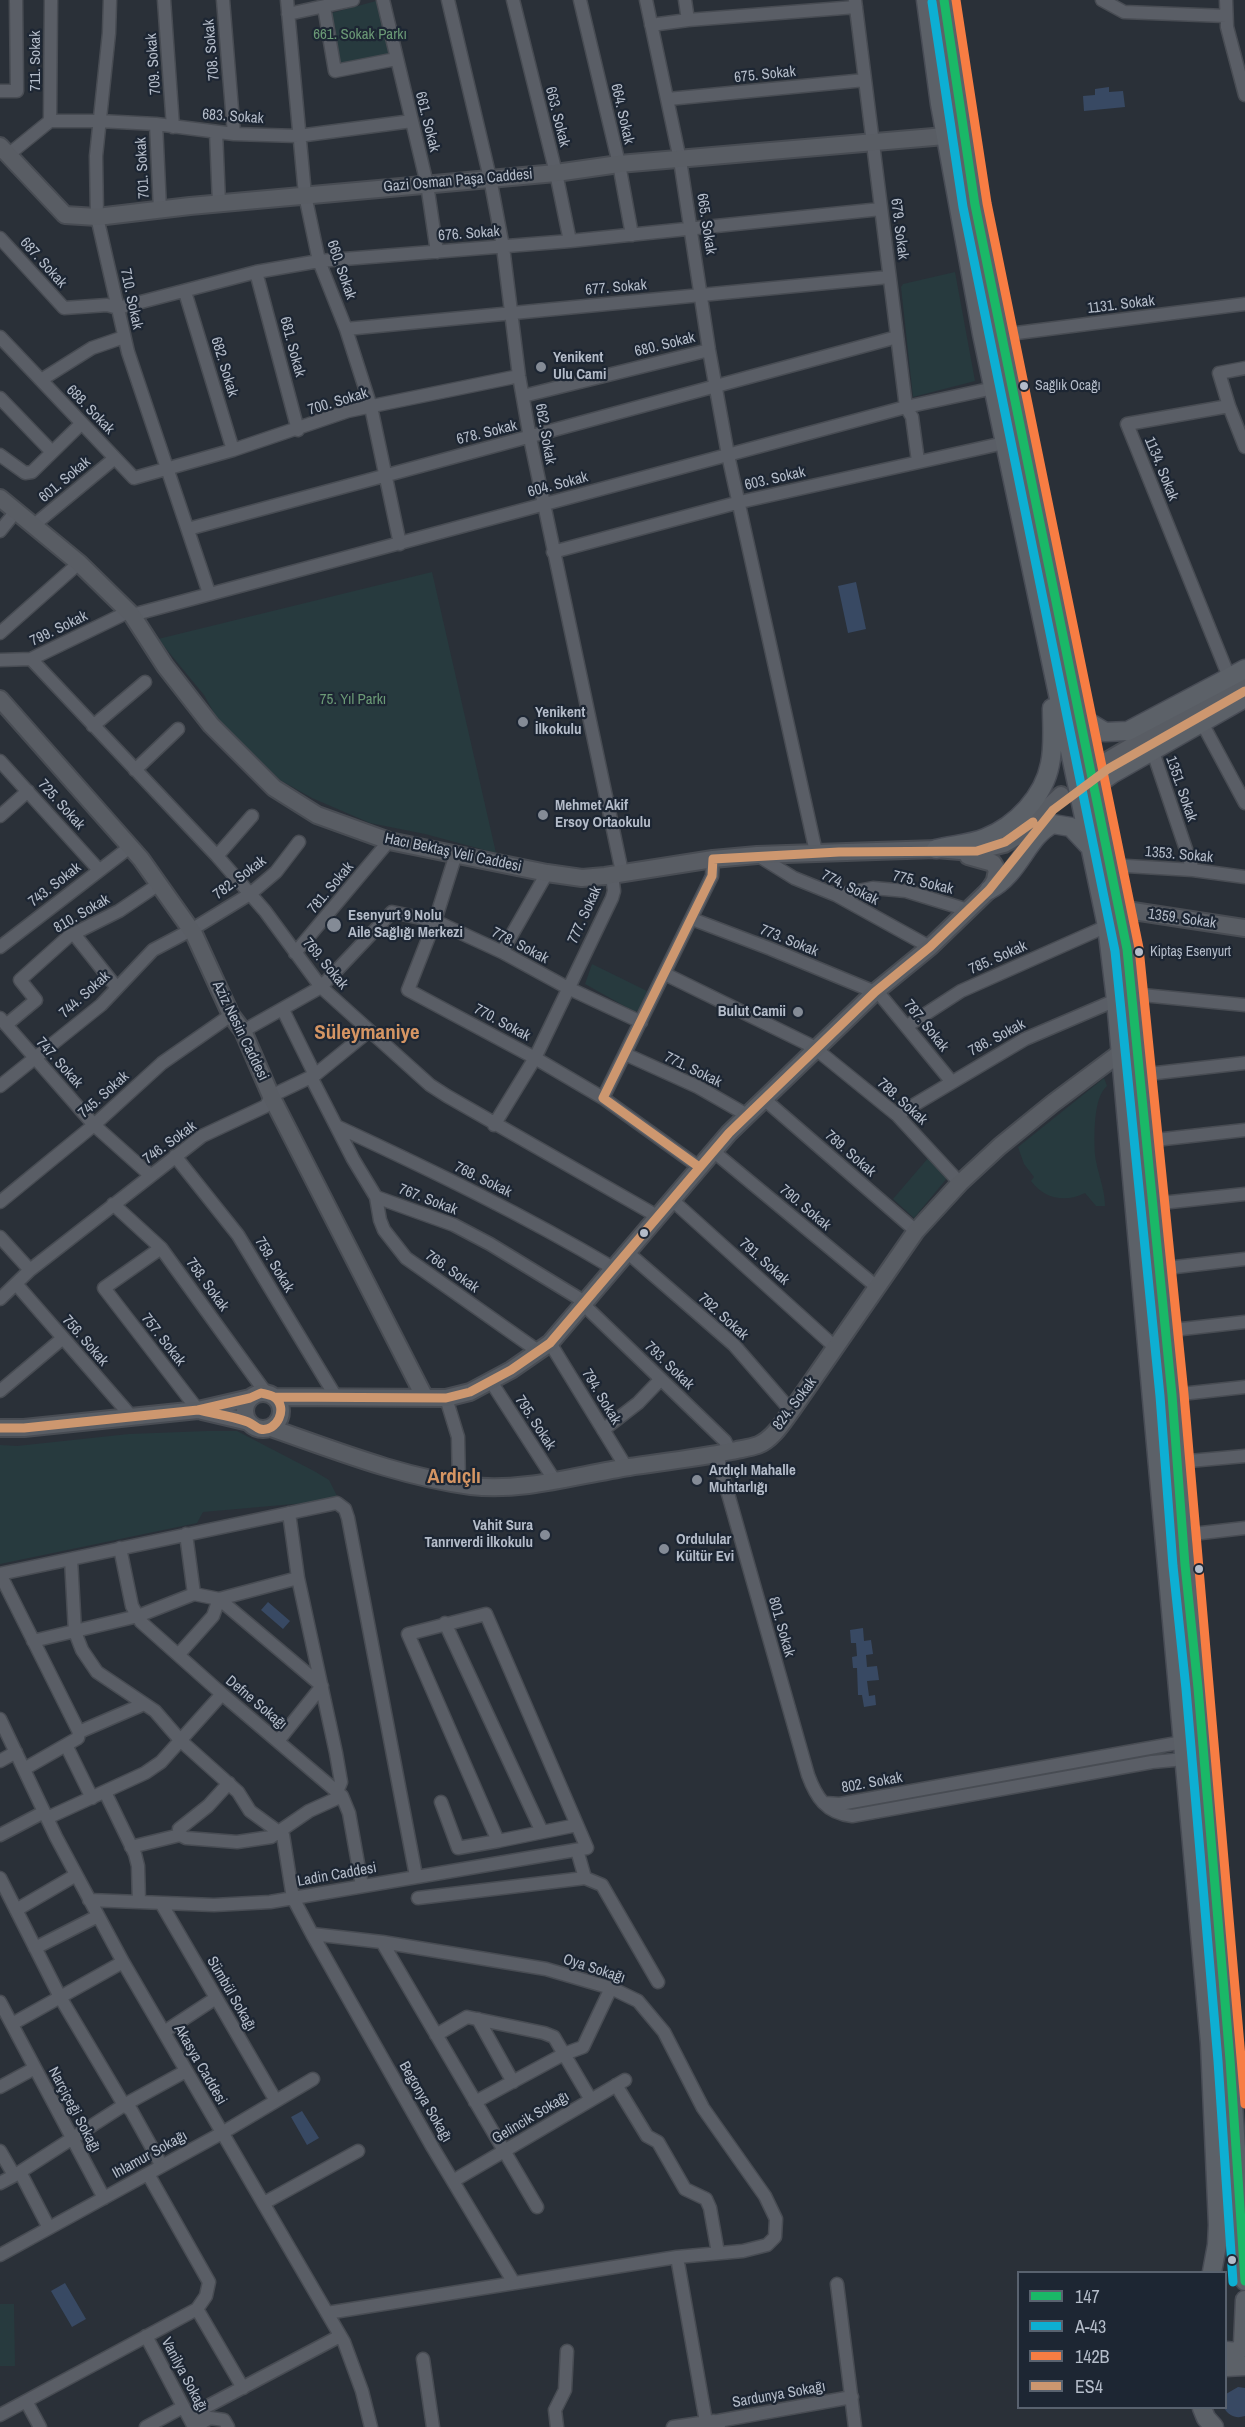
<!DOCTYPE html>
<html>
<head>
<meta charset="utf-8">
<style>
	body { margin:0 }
	#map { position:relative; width:1245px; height:2427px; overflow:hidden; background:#2a3038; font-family:"Archivo Narrow",sans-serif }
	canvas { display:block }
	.legend { position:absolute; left:1017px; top:2271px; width:210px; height:138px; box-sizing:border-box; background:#1d2633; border:2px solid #59626f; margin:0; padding:8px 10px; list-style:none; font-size:18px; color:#b4bcc9 }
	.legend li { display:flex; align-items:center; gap:12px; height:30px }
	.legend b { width:30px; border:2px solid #59626f }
</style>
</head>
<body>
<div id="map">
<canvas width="1245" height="2427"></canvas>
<ul class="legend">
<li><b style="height:8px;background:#1ab867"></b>147</li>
<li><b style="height:8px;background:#0dafd3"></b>A-43</li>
<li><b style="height:8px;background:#f77d43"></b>142B</li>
<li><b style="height:8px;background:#cd976f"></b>ES4</li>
</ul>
</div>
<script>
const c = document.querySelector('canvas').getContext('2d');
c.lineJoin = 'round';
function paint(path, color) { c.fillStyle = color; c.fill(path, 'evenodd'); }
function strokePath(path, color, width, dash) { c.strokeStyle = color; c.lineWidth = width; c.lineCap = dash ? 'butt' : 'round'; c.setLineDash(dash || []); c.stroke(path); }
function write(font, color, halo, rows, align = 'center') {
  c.font = font + ' "Archivo Narrow",sans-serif'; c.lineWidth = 4.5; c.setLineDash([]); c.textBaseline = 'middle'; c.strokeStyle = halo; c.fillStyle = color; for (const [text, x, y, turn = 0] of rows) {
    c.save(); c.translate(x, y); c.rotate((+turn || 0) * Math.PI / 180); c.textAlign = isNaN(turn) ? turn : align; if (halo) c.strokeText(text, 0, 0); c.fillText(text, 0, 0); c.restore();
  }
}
paint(new Path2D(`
	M376,1L382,5L391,56L340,66L328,14Z
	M955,272L975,381L913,397L901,287L903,284Z
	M432,572L496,853L425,834L370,823L312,798L280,780L218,720L204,695L158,639Z
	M592,964L647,991L640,1009L635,1012L585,984Z
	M1104,1078L1107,1086C1093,1097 1094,1138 1095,1155C1097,1172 1105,1188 1105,1206H1096L1085,1193C1066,1203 1044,1199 1031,1181L1034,1177L1024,1164L1018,1147Z
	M929,1157L948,1177L914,1218L893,1199Z
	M207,1431H237L314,1471L329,1480L339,1500L203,1512L197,1523L0,1564V1445L17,1446L129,1434Z
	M0,2304H14L15,2366H0Z`), '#273a3e');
paint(new Path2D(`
	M1109,87V92L1123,91L1125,107L1084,111L1083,96L1095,95V89Z
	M856,582L866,629L848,633L838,586Z
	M268,1602L290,1621L283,1629L261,1610Z
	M863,1628L864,1641L871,1640L873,1654L866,1655L867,1667L877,1666L879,1680L867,1681L869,1696L875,1695L876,1705L864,1707L862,1695H858L857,1668H853L852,1657L857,1656L856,1643H851L850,1630Z
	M302,2111L319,2138L307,2145L291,2117Z
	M65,2283L86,2319L72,2327L51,2291Z
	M1238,2387L1245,2388V2416C1236,2419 1229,2416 1224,2408L1226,2394Z`), '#384963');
const street = new Path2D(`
	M110,0L109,33L96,156L97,217L128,352L209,593
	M164,0L173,127
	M223,0L234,134
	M287,0L305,195L319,261L346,329L371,407L400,544
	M383,0L427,184L437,252
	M448,0L490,178L503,247L519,376L530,438L622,872
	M513,0L556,173L570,241
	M580,0L619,164L632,235
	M646,0L680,160L709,350L728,455L816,852
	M685,0L688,20
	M855,0L906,407L912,417L918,461
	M1102,0L1124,12L1226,16
	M1226,0L1227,27L1245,95
	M324,7L335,71L396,59
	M288,14L353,0
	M651,25L688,20L856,7
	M0,91H17L16,0
	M668,99L865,80
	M50,121H99L156,124L234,134L298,136L412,121
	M50,121L51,0
	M156,124L160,209
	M216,132L219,203
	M8,155L50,121
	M0,238L64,308L107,305L118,308L256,272L319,261L570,241L881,209
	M256,272L298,430
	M185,292L233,450
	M346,329L889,277
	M1001,335L1245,304
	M0,337L134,478L233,450L348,411L519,376
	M41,380L92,348L124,337
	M523,396L709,350
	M0,398L52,452
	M1229,406L1245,447
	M0,455L25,473L32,472L82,423
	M34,525L115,458
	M188,529L897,337
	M0,531L17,510
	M553,552L740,502L1004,443
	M132,615L906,407L994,388
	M0,633L79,563
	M31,659L217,856L265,911L321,987L430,1085L447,1096L657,1216
	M0,660L31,659L128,612
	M1229,677L1127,424L1229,406L1219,373L1245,368
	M1201,721L1245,803
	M93,726L145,682
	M1153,752L1193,870
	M0,761L99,870
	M135,770L178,729
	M0,816L28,791
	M456,854L435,921L408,990L535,1058L603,1098L699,1167
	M757,855L794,878L836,895L930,947
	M217,856L252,816
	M1110,865L1193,870L1245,877
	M836,895L873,888L906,891L968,910
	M692,919L771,949L875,992
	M74,934L117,988
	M0,947L130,847
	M502,952L547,873
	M295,953L389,841
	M665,974L818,1049
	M877,991L951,1081
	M1132,994L1245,1005
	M283,1010L315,1075
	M0,1018L94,1125L150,1175
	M6,1025L36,1000L20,980L69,936L119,911L159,884
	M907,1026L961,991L1107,926
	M243,1031L321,987L392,912L435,921L502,952L568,988L641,1022
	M817,1050L897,1115L960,1183
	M625,1054L698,1087L747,1115
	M1139,1075L1245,1063
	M311,1077L353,1159L376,1197L454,1225L490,1244L585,1302
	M0,1086L101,1005L153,950L191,930L250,894L276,872L299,842
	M603,1098L712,876L713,859
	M764,1099L916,1231
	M897,1115L1025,1039L1116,1000
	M494,1125L535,1058L612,898L614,891L612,875
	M336,1126C431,1170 524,1215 613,1268
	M1146,1141L1245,1130
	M713,1151L878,1288
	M175,1156L238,1235L336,1397
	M376,1197L380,1220L384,1230L406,1258L538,1351
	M671,1199L836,1348
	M0,1202L94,1125L162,1063L231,1015
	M113,1204L161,1248L266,1393
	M1152,1204L1245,1194
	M0,1237L30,1270
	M161,1248L104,1288L198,1410
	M627,1252L734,1345L787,1406L792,1410
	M1158,1269L1245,1259
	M17,1285L131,1416
	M0,1299L30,1270L202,1136L266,1106L271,1096L315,1075L369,1031
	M583,1304L725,1441L730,1451
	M1164,1331L1245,1322
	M550,1343L626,1467
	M490,1380L555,1481
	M0,1391L63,1338
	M1172,1395L1245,1387
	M446,1398L458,1437L459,1484
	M603,1430L638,1403L661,1379
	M717,1455L808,1775C816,1797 826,1813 852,1816L1152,1762L1185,1759
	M1178,1462L1245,1456
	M289,1513L298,1578L336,1753L341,1782L337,1792
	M186,1534L194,1594
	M1184,1535L1245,1528
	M120,1548L132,1606L141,1622L222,1694L342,1796L349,1813L362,1886
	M71,1559L75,1632L82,1650L97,1672L155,1711L181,1741L238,1792L250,1811L283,1835L293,1898L312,1934L382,1942L546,1969L611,1988L638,2001L664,2032L703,2108L765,2196L776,2219L775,2237L767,2245L743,2251L677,2257
	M219,1599L322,1686L278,1741
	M445,1623L542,1832
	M33,1641L138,1616L194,1594L219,1599L298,1578
	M179,1654L213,1616L219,1599
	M0,1719L56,1837L123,1962L344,2342L362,2391L371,2427
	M79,1732L144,1704
	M66,1745L92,1798
	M0,1761L16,1752
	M24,1769L78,1738L79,1732L0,1574L337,1503L345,1509L348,1518L416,1876
	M229,1783L208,1806L179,1829L180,1835L186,1838L237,1842L271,1837L309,1811L342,1796
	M105,1792L135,1854L138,1866L139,1902
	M825,1803L840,1804L1183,1742
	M47,1818L145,1773L161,1762L222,1694
	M0,1835L44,1812
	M498,1841L577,1825
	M131,1847L180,1835
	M577,1850L585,1878L602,1885L658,1982
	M0,1878L60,1997L124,2105L131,2110L162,2166
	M418,1898L585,1878
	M89,1900L214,1905L270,1902L587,1848L486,1614L408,1634L498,1841L458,1848L441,1802
	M161,1903L276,2101
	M16,1910L76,1875
	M312,1934L433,2148L514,2283
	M382,1942L537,2207
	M35,1948L98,1916
	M0,2002L104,2198
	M478,2019L513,2082
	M12,2024L123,1962
	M164,2032L216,1998
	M436,2035L467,2017L544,2033L554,2037L591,2100
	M616,2085L647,2136L658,2142L685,2189L706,2199L710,2208L718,2253
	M0,2087L35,2068
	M475,2102L564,2054L583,2047L611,1988
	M0,2151L14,2175
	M453,2181L625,2080
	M0,2183L19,2173
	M264,2203L358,2151
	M49,2228L20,2172L124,2105L186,2071
	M0,2255L222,2133L313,2079
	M837,2284L855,2427
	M197,2309L243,2388
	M327,2313L677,2257L706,2422
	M146,2336L194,2427
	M423,2359L433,2427
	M26,2401L40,2427
	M0,2415L197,2309L206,2296L209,2282L148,2174
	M189,2416L340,2336
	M146,2427L183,2407
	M194,2427L210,2418L224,2420L228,2427
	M557,2427L555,2410L565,2390L567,2351
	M673,2427L714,2421
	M719,2427L718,2421L852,2397`);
const secondary = new Path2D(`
	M0,146L65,215L97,217L190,206L556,173L619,164L945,136
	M0,498L79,563L132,615L165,666L211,725L274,788L317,815L389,841L547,873L582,878L605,876L713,859L757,855L936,849L972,852L1004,844L1016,837L1061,795
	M0,699L141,859L194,934L231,1015L243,1031L271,1096L425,1398
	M1105,762L1245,680
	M968,856L993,863L997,870L995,880
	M1120,909L1245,928
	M245 1411a18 18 0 1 1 36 0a18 18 0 1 1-36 0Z
	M274,1397L446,1398L470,1392L511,1370L550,1343L729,1133L875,992L930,947L989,890L996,879
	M202,1411L249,1422
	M0,1428H24L198,1410L250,1398
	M271,1428C337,1451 402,1477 471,1486C524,1492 577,1475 629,1467C663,1462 698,1458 732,1451C740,1449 750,1448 758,1445C773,1439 783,1422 792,1410L916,1231L960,1183L1000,1146L1053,1103L1120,1053`);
const primary = new Path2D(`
	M926,0L940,104L982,334L1107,926L1116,1000L1210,2043L1218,2225L1217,2245L1212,2272
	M944,0L975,205L993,296L1127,949L1172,1395L1185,1565L1198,1688L1230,2060L1245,2281
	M1079,710L1085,720L1105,732L1128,731L1245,669
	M1094,790L1098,784L1112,774L1245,698
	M936,849C952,845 970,844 985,838C1016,826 1044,796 1050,764C1054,746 1052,726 1052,708
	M989,890C1020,874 1027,836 1053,824L1071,827L1088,845
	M1226,2351C1234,2352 1240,2352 1243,2344L1245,2300
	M1226,2367L1245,2366
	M1202,2408L1206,2418L1214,2427`);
strokePath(street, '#484c53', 15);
strokePath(secondary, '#484c53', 20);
strokePath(primary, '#484c55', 21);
strokePath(street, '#5a5e66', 12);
strokePath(secondary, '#595d64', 16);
strokePath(primary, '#5c6168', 18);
strokePath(new Path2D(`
	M944,0L975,205L1127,949L1172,1395L1185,1565L1198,1688L1230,2060L1245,2281`), '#1ab867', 9);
strokePath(new Path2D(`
	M932,2L963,207L1115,951L1160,1396L1173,1566L1186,1689L1218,2061L1233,2282`), '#0dafd3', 9);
strokePath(new Path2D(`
	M956,0L987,203L1139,948L1184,1394L1245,2104`), '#f77d43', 9);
strokePath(new Path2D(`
	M699,1167L603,1098L712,876L713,859L839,852L977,851L1005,842L1033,822
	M261,1393C265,1394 271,1395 274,1397C289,1407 277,1433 260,1429C256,1428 253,1424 248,1422C233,1416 214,1414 198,1410L250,1398Z
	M274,1397L446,1398L470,1392L511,1370L550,1343L729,1133L875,992L930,947L989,890L1053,810L1108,769L1245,691
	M0,1428H24L198,1410`), '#cd976f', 9);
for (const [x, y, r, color] of [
	[541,367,6,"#848b96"],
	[1024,386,5,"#b4bcc9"],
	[523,722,6,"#848b96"],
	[543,815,6,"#848b96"],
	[334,925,8,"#848b96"],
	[1139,952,5,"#b4bcc9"],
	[798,1012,6,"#848b96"],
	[644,1233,5,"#b4bcc9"],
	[697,1480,6,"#848b96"],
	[545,1535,6,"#848b96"],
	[664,1549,6,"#848b96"],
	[1199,1569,5,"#b4bcc9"],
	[1232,2260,5,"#b4bcc9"]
]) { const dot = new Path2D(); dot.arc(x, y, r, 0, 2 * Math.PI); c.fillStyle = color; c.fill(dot); strokePath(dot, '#1d2633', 2); }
write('14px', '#b4bcc9', '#1d2633', [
	["Sağlık Ocağı",1035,386],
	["Kiptaş Esenyurt",1150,952]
], 'left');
write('15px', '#6b9a76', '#1d2633', [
	["661. Sokak Parkı",360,35],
	["75. Yıl Parkı",353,700]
]);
write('15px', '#b4bcc9', '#1d2633', [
	["708. Sokak",212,50,-95],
	["711. Sokak",36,61,-90],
	["709. Sokak",154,64,-94],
	["675. Sokak",765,75,-6],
	["664. Sokak",622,114,77],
	["683. Sokak",233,117,4],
	["663. Sokak",557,117,76],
	["661. Sokak",427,122,76],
	["701. Sokak",143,168,-93],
	["Gazi Osman Paşa Caddesi",458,181,-5],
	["665. Sokak",706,224,81],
	["679. Sokak",899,229,83],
	["676. Sokak",469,234,-4],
	["687. Sokak",43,263,48],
	["660. Sokak",341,270,71],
	["677. Sokak",616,288,-5],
	["710. Sokak",131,299,78],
	["1131. Sokak",1121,305,-7],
	["680. Sokak",665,345,-14],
	["681. Sokak",292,347,75],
	["682. Sokak",224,367,73],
	["700. Sokak",338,402,-17],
	["688. Sokak",90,410,46],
	["678. Sokak",487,433,-14],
	["662. Sokak",545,434,80],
	["1134. Sokak",1161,469,68],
	["603. Sokak",775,479,-13],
	["601. Sokak",65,480,-40],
	["604. Sokak",558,485,-15],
	["799. Sokak",59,629,-26],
	["1351. Sokak",1181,789,71],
	["725. Sokak",61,805,48],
	["Hacı Bektaş Veli Caddesi",453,853,12],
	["1353. Sokak",1179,855,5],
	["782. Sokak",240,878,-37],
	["775. Sokak",923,883,13],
	["743. Sokak",55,885,-38],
	["781. Sokak",331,888,-50],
	["774. Sokak",850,888,26],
	["810. Sokak",82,914,-30],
	["777. Sokak",585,915,-66],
	["1359. Sokak",1182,919,8],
	["773. Sokak",789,941,22],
	["778. Sokak",520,946,27],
	["785. Sokak",998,958,-24],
	["769. Sokak",325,964,50],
	["744. Sokak",85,995,-42],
	["770. Sokak",502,1023,28],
	["787. Sokak",926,1026,51],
	["Aziz Nesin Caddesi",240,1031,64],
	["786. Sokak",997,1038,-28],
	["747. Sokak",59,1063,48],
	["771. Sokak",693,1070,26],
	["745. Sokak",104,1095,-42],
	["788. Sokak",902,1102,42],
	["746. Sokak",170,1143,-36],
	["789. Sokak",850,1154,41],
	["768. Sokak",483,1180,26],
	["767. Sokak",428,1200,21],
	["790. Sokak",805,1208,40],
	["791. Sokak",764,1262,42],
	["759. Sokak",274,1265,59],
	["766. Sokak",452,1272,35],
	["758. Sokak",207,1285,54],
	["792. Sokak",723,1317,42],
	["757. Sokak",163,1340,52],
	["756. Sokak",85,1341,49],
	["793. Sokak",669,1366,44],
	["794. Sokak",601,1397,59],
	["824. Sokak",795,1404,-53],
	["795. Sokak",535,1423,57],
	["801. Sokak",781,1627,74],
	["Defne Sokağı",256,1703,40],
	["802. Sokak",872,1783,-10],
	["Ladin Caddesi",337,1875,-10],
	["Oya Sokağı",594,1969,18],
	["Sümbül Sokağı",231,1994,60],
	["Akasya Caddesi",200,2065,60],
	["Begonya Sokağı",425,2102,60],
	["Narçiçeği Sokağı",74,2110,62],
	["Gelincik Sokağı",531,2118,-31],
	["Ihlamur Sokağı",150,2155,-29],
	["Vanilya Sokağı",184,2375,62],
	["Sardunya Sokağı",779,2395,-10]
]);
write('bold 15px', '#b4bcc9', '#1d2633', [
	["Yenikent",553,358],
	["Ulu Cami",553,375],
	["Yenikent",535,713],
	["İlkokulu",535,730],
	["Mehmet Akif",555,806],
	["Ersoy Ortaokulu",555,823],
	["Esenyurt 9 Nolu",348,916],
	["Aile Sağlığı Merkezi",348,933],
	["Bulut Camii",786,1012,"right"],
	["Ardıçlı Mahalle",709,1471],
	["Muhtarlığı",709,1488],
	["Vahit Sura",533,1526,"right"],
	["Tanrıverdi İlkokulu",533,1543,"right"],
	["Ordulular",676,1540],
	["Kültür Evi",676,1557]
], 'left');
write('bold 21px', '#d59563', '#1d2633', [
	["Süleymaniye",367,1033],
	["Ardıçlı",454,1477]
]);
</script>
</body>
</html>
